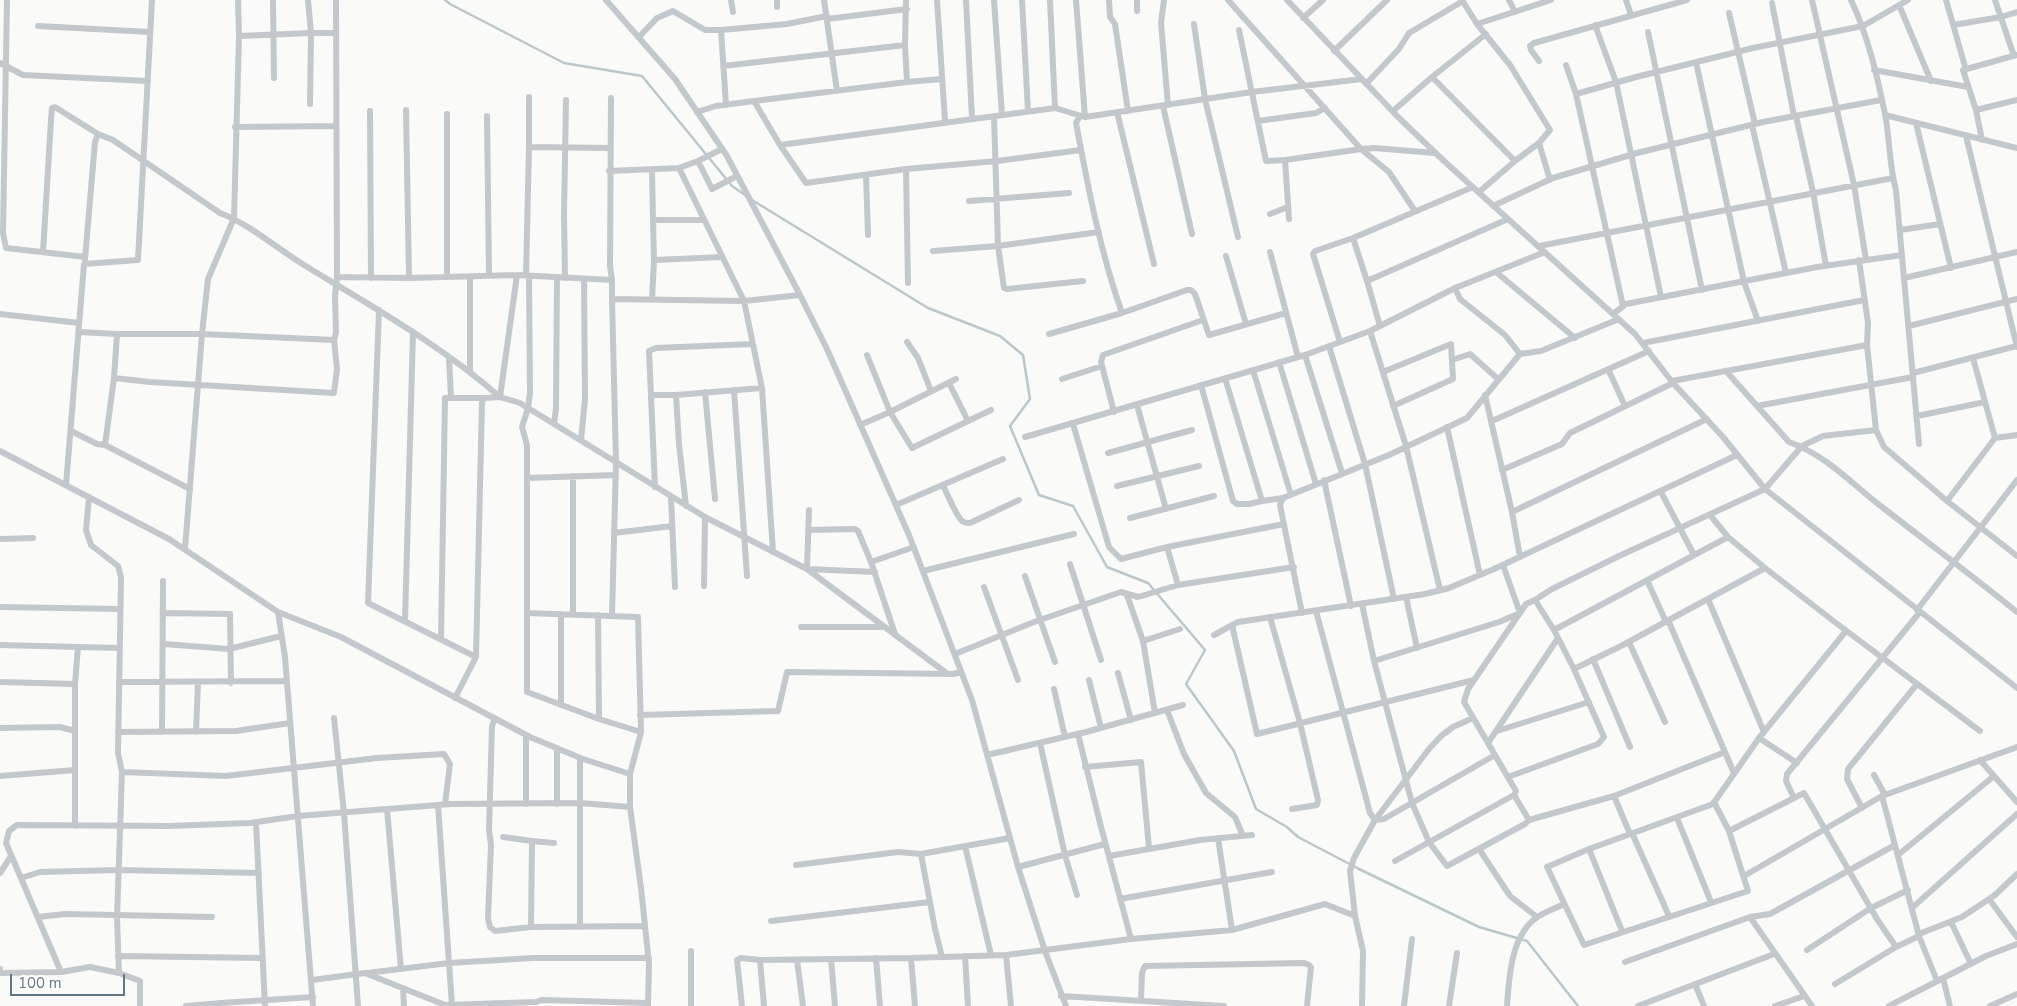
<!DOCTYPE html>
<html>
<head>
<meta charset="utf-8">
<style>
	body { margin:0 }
	#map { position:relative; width:2017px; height:1006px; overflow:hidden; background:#fafaf8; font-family:"Nunito Sans",sans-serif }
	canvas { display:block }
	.scale { position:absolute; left:10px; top:974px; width:115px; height:22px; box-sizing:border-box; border:2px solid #657683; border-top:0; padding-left:6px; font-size:15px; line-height:18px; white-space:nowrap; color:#657683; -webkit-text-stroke:4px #fff; paint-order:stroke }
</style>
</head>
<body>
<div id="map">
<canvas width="2017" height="1006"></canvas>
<div class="scale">100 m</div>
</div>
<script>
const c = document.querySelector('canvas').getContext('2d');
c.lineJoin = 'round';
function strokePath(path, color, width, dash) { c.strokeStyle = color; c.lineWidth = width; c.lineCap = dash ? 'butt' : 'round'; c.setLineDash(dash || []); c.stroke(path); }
strokePath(new Path2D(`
	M445,0L450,4L564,63L642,76L732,186L745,195
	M752,200L928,308L1000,336L1023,355L1030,399L1010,426L1039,495L1073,506L1107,567L1148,583L1205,650L1186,684L1234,751L1256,809L1287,827L1298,837L1359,869L1479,927L1527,941L1578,1006`), '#bbc7cb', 2.5);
strokePath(new Path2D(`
	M7,0L3,233L6,248L85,257
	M273,0L274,78
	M308,0L311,33H336
	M606,0L675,79L727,156L800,295L827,349L909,535L972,700L1018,867L1045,951L1066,1006
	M731,0L733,12
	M777,0V7
	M824,0L837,91
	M937,0L945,121
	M966,0L972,118
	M994,0L1002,115
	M1022,0L1028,111
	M1050,0L1055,108
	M1076,0L1085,117
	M1109,0L1110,17L1115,24L1128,111
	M1164,0L1161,23L1168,105
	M1228,0L1361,149L1374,148L1435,153
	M1287,0L1398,117L1444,161L1635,334L1673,383L1723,437L1765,489L2017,688
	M1462,0L1477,24L1510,65L1550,130L1539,143L1550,180
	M1509,0L1515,12
	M1626,0L1631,15
	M1812,0L1854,185L1866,260
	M1851,0C1868,36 1877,75 1885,114C1890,139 1889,165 1896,190L1919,444
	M1946,0L1966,70
	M1995,0L2014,56
	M1772,3L1794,116
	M1899,5L1931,81
	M1137,11V0
	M1729,13L1755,124
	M1303,18L1323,0
	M827,19L907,9
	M1194,24L1205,99L1238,237
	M1477,24L1551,0
	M1595,25L1616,82L1661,297
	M1953,25L2001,17L2017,12
	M38,26L150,32
	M1239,30L1266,161L1285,160L1361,149L1389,172L1415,211
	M1648,32L1702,290
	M239,36L311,33L310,104
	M639,37L657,18L673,11L705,30H721
	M1334,51L1387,0
	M1539,61L1531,50L1530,46L1534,43L1687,0
	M1696,62L1744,282L1758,321
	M0,63L23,75L148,81
	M1566,65L1576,94L1623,306
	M723,66L905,45
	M1874,70L1968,87
	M1432,77L1486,34
	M907,82L942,79
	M1366,84L1399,49L1409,33L1463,1
	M1576,94L1636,77L1753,48L1863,26L1908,0
	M529,97V147L610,148
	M611,98L610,266L612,280
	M754,101L907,82L905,45L906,0
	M726,105L721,30L787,24L827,16
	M1163,106L1192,234
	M406,110L409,278
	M1976,110L2017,100
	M370,111L371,278
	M1393,111L1432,77L1515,161L1479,192
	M697,112L716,106L754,101L780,145L1055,108L1085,117L1252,92L1362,79
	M1117,112L1154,264
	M447,114V276
	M1885,115L2017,148
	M487,116L489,275
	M994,116L998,246L1004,288L1007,289L1083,281
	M1080,116L1076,123C1088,187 1100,251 1122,313
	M1796,116L1813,192L1826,266
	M1258,121L1316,113L1325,108
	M1916,123L1951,268
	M1752,125L1786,273
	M235,127L336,126
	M1966,136L2017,347
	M1982,140L1976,110L1963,70L2017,55
	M780,145L806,183L906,169L997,161L1081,150
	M1285,160L1289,219
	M698,161L722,149
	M1515,161L1539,143
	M679,168L744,301L762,388L773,552
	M906,169L908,283
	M652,170L653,220
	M609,171L679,168L698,161L712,189L737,176
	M866,175L868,235
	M969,201L1069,193
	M1493,206L1553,178L1637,153L1763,122L1881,100
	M1270,214L1288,207
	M704,220H653L654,260L722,257
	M1900,230L1940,224
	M1539,246L1893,178
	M933,251L998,246L1099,232
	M43,252L51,120L52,108L55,107L98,134L113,140L220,213C251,225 276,248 304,265C371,306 441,345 500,397L517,275
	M1270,252L1298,357
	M1226,256L1246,324
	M85,259L95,142L98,134
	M1859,260L1868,323L1867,345L1876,430L1884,447L1947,501L2017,556
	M1496,272L1575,338
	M526,275L529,147
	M337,277L409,278L517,275L612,280V299L744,301L800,295
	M565,278L564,214L566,100
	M1904,278L2017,252
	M1367,281L1353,238L1473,187
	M1455,288L1460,299L1505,335L1520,354
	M652,300L654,260
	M379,310L368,603L476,657
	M0,314L79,323
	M1613,314L1626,304L1817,267L1902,255
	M1380,326L1367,281L1508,219
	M1909,326L2017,299
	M1370,331L1406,446L1440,590
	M79,332L117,334H202L334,340
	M1049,334L1122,313L1187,290H1191L1195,294L1209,335L1286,313
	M907,342L918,358L931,391
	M1340,342L1313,254L1315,251L1353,238
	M1643,343L1864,300
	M1329,346L1365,464L1394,599
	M867,355L890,412L956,379
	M1305,355L1342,473
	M449,358L451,397
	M1973,358L1995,438L2017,435
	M1452,360L1470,354L1498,379
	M1279,362L1316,484
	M1608,369L1625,406
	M1253,370L1291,495
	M470,371V277
	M1726,371L1789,442C1826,455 1852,484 1882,507C1927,542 1973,576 2017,612
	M1383,372L1451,344L1453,379L1393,406
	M1913,373L2017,346
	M114,378L150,382L334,393L337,369L334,340L336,333L335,296L337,277L336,0
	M1225,378L1262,501L1283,498
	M1062,379L1102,366
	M1672,381L1867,345
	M949,383L968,421
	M1201,385L1233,501L1237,504H1249L1262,501
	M734,390L747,576
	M705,392L715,499
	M651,395H676
	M1485,395L1512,512L1520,557
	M1137,405L1166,509
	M1757,406L1913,377
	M1114,412L1101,362L1103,355L1203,320
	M1917,416L1985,402
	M1492,421L1649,351
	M554,424L556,408L557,277
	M1073,424L1109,547L1121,559L1167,547
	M860,425L890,412L912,448L991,410
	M1447,427L1480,575
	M71,431L97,444L105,445L190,489
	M1025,437L1305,355L1370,331L1455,288L1545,252
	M581,440L585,399L584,279
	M105,445L114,378L117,334
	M0,451L169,539L278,612L285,657L313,1006
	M1108,453L1192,430
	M1502,470L1562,444L1570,433L1673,383
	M573,476V614
	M527,478L616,475
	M1324,480L1351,606
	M66,485L84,264L138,260L152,0
	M943,485C947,494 956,515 962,521C965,523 967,523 970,523L1019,500
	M1117,486L1199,466
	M655,487L649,351L656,348L752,344
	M1661,492L1694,555
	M89,497L86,530L91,545L118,566L121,577L118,753L122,772
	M671,497L675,587
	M1947,501L1995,438
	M896,505L1003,459
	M686,506L679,444L676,395L762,388
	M809,510L807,569L945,672
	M1512,512L1707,419
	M1710,515L1728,537
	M1130,518L1214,496
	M809,530L855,529L858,531L871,562
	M614,533L672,526
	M0,539L33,538
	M185,549L202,334L208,279L234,218L239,36L238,0
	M1070,564L1101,660
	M1503,565L1520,613L1499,622L1374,661L1412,803L1429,842L1447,866L1525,824L1529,820L1614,796
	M923,571L1074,534
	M1025,576L1055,662
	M1647,580L1666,622
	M1178,585L1167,547L1284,524
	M704,586L705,517
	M984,587L1018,680
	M1127,595L1143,641L1155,713
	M1406,597L1417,648
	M1708,599L1764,732
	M1535,600L1552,589L1619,556L1765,489L1802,446L1823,436L1876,430
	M1362,604L1374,661
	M0,607L120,609
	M1917,610L2017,480
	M1316,611L1370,813L1375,820L1384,819L1495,755
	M278,612L341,637L530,737L583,759L630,774
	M163,613L230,614L231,683
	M527,613L638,617L641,732L599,719L527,692V445L522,427L528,408L530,393L529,276
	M1302,613L1283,520L1280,505L1283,498L1389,455L1467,418L1520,354L1541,351L1619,319
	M561,614V705
	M598,615L599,719
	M612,616L616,462L612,299
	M1270,617L1300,723L1318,800L1317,805L1292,809
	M1668,620L1734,773
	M405,621L413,332
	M1232,625L1257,734L1474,680
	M801,627H885
	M895,634L871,562L914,547
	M1214,635L1238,622L1425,594L1449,588L1494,569L1737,455
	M441,639L445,398H484
	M1143,641L1180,629
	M1629,642L1665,722
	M164,644L229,649L281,636
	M0,645L120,648
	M955,654L1034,622L1118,593L1121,592L1138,597L1178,585L1294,567
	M1593,659L1630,747
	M1574,669L1621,646L1765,568L1836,623L1980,731
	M1118,673L1131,720
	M1089,680L1101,728
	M0,682L75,684
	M119,682L287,681
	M1054,689L1065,737
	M455,698L476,657L482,402L484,398L500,397L520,403L705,517L807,569L875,572
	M1167,710L1184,754L1206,793L1235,817L1243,836
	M640,715L778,711L787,672L953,674L961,672
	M334,718L344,813L358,1006
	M495,718L492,726L489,830L491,845L488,918L490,927L495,931L531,927L645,926
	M0,728L60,727L75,731
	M1497,731L1589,702
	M118,732L236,731L290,723
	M162,732L163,581
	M196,732L198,683
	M641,732L630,774V807L641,888L649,964L648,1005
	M1078,734L1100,823L1131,939
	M1759,738L1797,763
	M1040,743L1065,855L1077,895
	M1488,743L1558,638
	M557,748V804
	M987,755L1086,732L1183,705
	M1980,760L1994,776
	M1085,767L1141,762L1149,848
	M1874,775L1885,795
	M0,776L75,770
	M1508,777L1598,744L1604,737L1574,669L1554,630L1728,537L1765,568
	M1514,795L1529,820
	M1794,798L1786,781L1787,774L1920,612
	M1714,802L1729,831
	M526,804V735
	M438,805L449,963L533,958H649
	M1862,808L1847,779L1848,769L1917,684
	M387,809L401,969
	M1677,818L1711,902
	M256,822L265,1006
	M75,826V684L78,647
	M1632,833L1669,916
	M1630,834L1614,796L1725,752
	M503,837L532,841L531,927
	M1218,838L1232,930
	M532,841L554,843
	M965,846L991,955
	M1479,849L1510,896L1537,917
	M1589,849L1547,867L1584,945L1748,891L1729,831L1804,793L1877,919L1896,947
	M1898,855L1994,776L2017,802
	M1109,856L1200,840L1252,835
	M1395,861L1514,795L1516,791L1464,702L1468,689L1526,604L1535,600L1554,630
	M796,865L898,852L921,854
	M1018,867L1105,844
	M0,873L11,856
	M1744,876L1882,796
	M21,878L40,872L118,870L259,873
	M1120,899L1272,872
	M1989,899L2017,937
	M1913,907L2017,814
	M1355,916L1350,871L1354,858L1375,820L1429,749L1441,736L1453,727L1473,718
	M38,917L65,914L212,917
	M1750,917L1812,1006
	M771,921L930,902
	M1951,922L1971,964
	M580,927V758
	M1622,931L1589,849L1713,804L1759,738L1846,631
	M1919,934L1962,917L1995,895L2017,874
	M1807,950L1871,908L1908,890
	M691,951V1006
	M1006,955L1011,1006
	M118,956L262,958
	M965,956L968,1006
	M942,957L935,929L921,854L1010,838
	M876,958L880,1006
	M831,959L835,1006
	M797,960L803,1006
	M1625,962L1750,917L1770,914L1895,845
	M0,969V973L61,972
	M119,973L117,918L122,772L226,776L377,758L444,754L450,764L445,804
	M367,973L449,963L452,1005
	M1943,978L1950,1006
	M312,980L365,973L445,1005L536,1002L542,1000L648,1003
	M1937,981L1919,936L1882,796L2017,747
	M1695,984L1704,1006
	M1835,984L1896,947L1919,936
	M403,988L404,1006
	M1061,996L1224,1006
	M1141,1000L1142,973L1145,966L1304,963L1309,965L1311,967L1307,1006
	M140,1006V981L119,973L90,967L61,972L6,843L9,831L17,825L169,826L250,823L298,816L451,804L580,803L630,807
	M186,1006L221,1003
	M221,1006V1003L313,997
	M742,1006L737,960L741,958L760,960
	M764,1006L760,960L911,958
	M915,1006L911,958L1006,955L1131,939L1232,930L1325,904L1355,916L1363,951L1362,1006
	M1404,1006L1412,939
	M1449,1006L1457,953
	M1507,1006C1509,977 1511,933 1539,916C1547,911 1556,908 1564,904
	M1638,1006L1774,954
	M1775,1006L1804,996
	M1889,1006L1986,956L2017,944
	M1990,1006L2017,994`), '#c3c8cc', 6);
</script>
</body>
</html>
